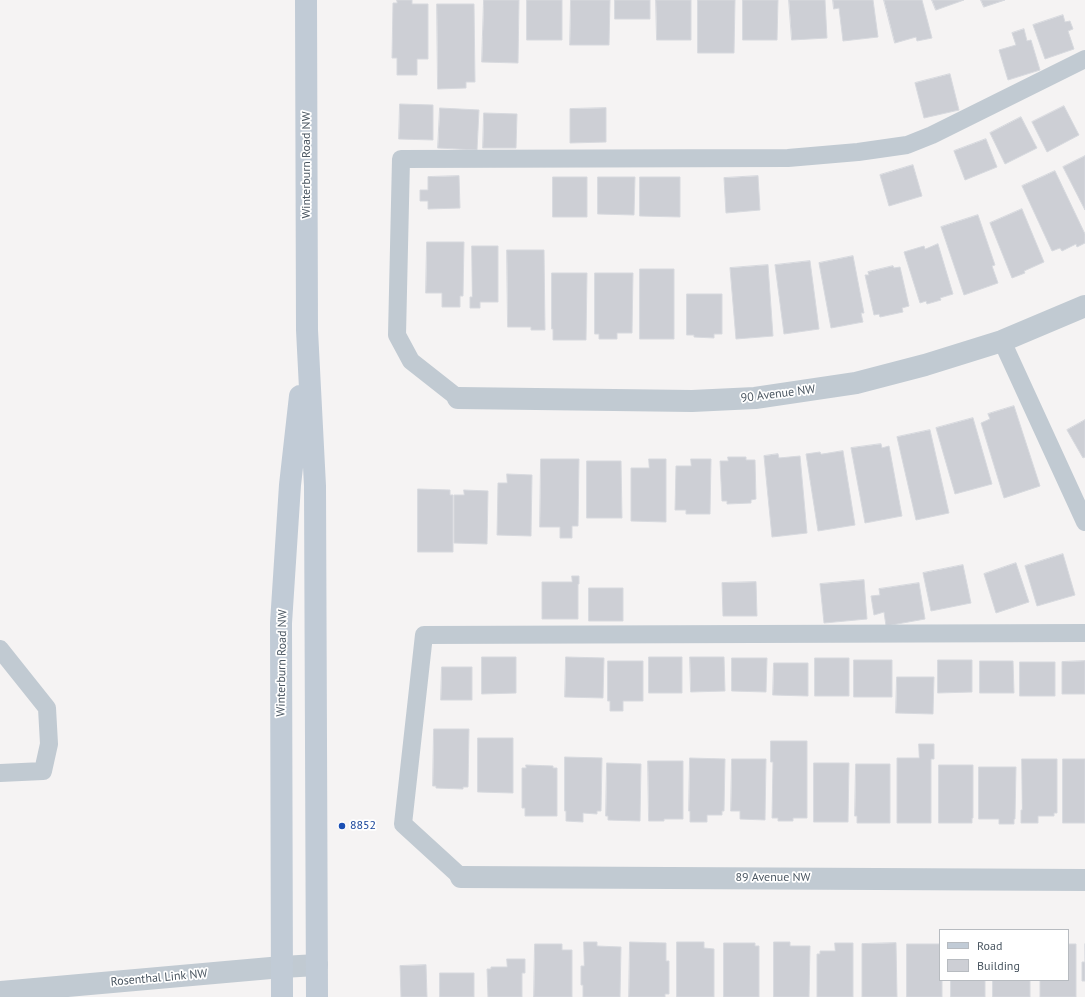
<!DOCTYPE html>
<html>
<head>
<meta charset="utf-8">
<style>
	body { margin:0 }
	#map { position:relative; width:1085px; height:997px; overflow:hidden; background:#f5f3f3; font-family:"PT Sans",sans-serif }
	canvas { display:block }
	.legend { position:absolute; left:939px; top:929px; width:130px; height:52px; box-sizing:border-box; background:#fff; border:1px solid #b7bbc0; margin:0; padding:5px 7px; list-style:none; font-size:12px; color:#4a5661 }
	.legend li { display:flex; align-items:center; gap:8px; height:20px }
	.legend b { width:20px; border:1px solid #b7bbc0 }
</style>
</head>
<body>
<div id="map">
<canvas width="1085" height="997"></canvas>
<ul class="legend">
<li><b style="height:5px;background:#c1cbd6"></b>Road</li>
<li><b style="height:11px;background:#cdcfd5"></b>Building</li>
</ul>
</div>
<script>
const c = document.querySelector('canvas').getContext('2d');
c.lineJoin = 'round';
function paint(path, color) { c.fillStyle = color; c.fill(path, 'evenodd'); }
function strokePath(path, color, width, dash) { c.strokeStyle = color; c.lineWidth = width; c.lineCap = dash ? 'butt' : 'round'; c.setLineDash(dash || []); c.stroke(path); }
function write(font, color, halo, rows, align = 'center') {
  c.font = font + ' "PT Sans",sans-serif'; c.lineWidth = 3.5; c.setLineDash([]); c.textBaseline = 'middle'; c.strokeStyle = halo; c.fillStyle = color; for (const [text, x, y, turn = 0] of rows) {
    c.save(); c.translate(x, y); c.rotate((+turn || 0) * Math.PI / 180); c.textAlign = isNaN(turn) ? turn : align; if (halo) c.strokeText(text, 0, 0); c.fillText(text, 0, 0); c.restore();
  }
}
const building = new Path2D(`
	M397,0H412V4H428V59H417V75H397V58H392L393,3H397Z
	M484,0H519L518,63L482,62Z
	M527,0H562V40H527Z
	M571,0H610L609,45H570Z
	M615,0H650V19H615Z
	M656,0H691V40H657Z
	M698,0H735L734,53H698Z
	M743,0H778L777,40H743Z
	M789,0H825L827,38L792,40Z
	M833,0H873L878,37L843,41L839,8L834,9Z
	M884,0H922L932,38L917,41L916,37L895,43Z
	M932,0H964L936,10Z
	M981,0H1005L984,7Z
	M437,4H474L475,82H466V88L438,89Z
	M1063,15L1065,22L1070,21L1073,29L1068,31L1074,49L1045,59L1033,25Z
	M1024,29L1027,41L1031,40L1040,70L1008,80L999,50L1016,45L1012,33Z
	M950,74L959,110L924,118L915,83Z
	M400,104L433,105V140L399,139Z
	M1064,106L1079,135L1047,152L1032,122Z
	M440,108L479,110L477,150L438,148Z
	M606,108V142L570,143V109Z
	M484,113L517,114L516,148H483Z
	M1021,117L1037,148L1005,164L990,133Z
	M986,139L997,167L965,180L954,151Z
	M1085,156V210L1063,167Z
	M913,165L922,196L889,206L880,175Z
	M1055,171L1085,234V243L1077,247L1076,244L1062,251L1060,248L1052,251L1022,186Z
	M459,176L460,208L428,209V201H420V190H428V177Z
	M758,176L760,210L726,213L724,178Z
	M553,177H587V217H553Z
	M598,177H635L634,215L598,214Z
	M640,177H680V217L640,216Z
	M1022,209L1044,262L1024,271L1025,273L1012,278L990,223Z
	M978,215L995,265L992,266L998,283L964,295L941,227Z
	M427,242H464L463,296H460V307H442V293H426Z
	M938,244L953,294L940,298L941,300L927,304L926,301L920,303L904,252L924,246L925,249Z
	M472,246H498V302H480V308H470V297H472Z
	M507,250H544L545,330H531V327H508Z
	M853,256L864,313H861L863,322L831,328L819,263Z
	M810,261L819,329L784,334L775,265Z
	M768,265L773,336L736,339L730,268Z
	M893,266L894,268L900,267L909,306L902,308L903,312L880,317L879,314L874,315L865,275H869L868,272Z
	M640,269H674V339H640Z
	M552,273H587L586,340H553V329H552Z
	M595,273H633L632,333H617V339H599V334H595Z
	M687,294H722V334H714V338L694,337V335H687Z
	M1014,406L1040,486L1004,498L981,423L990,419L988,414Z
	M973,418L992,484L955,494L936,428Z
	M1085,420V457L1083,458L1067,430Z
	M930,430L949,513L916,520L897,437Z
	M881,444L882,448L889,446L902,516L865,523L851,448Z
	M843,451L855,525L818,531L806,454L820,452L821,454Z
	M778,454L779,458L800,456L807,533L772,537L764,456Z
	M728,457H746V460H755L756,499L751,500V503L727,504V501H722L720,461H728Z
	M541,459H579L578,526H572V538H560V527H540Z
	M649,459H666V522L631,521V468H649Z
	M691,459H711L710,514H686V510H675L676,466H691Z
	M587,461H621L622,518H587Z
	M507,474L532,475L531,536L497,535L498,483H507Z
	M418,489L450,490V495H453V552H418Z
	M464,490L488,491L487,544L454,543V495H464Z
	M1063,554L1075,595L1037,606L1025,566Z
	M1016,563L1029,602L996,613L984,574Z
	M963,565L971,603L931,611L923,573Z
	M572,576H579V584H578V619H542V582H572Z
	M864,580L867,619L824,623L820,584Z
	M756,582L757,616H723L722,583Z
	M919,583L925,619L886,626L884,612L874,615L871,596L880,595L879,589Z
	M589,588H623V621H589Z
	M482,657H516V693L482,694Z
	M566,657L604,658L603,698L565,697Z
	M649,657H682V693H649Z
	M690,657H724L725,691L691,692Z
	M732,658H767L766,692L732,691Z
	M815,658H849V696H815Z
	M854,660H892V697H854Z
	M938,660H972V692L938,693Z
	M608,661H643V701H623V711H610V701H608Z
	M980,661H1013L1014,693H980Z
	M1085,661V694H1062V662Z
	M1020,662H1055V696H1020Z
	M774,663H808V696L773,695Z
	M442,667H472V700H441Z
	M897,677H934L933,714L896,713Z
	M434,729H469L468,787H463V789L436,788V786H433Z
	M478,738H513V793L478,792Z
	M771,741H807V818H793V821H778V818H772L773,762H771Z
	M919,744H934V759H931V823H897V758H919Z
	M565,757L602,758L601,811H597V814L583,813V822L566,821V811H565Z
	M690,758L725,759L724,811H722V815H707V822H690V811H689Z
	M732,759H766L765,820L740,819V811H731Z
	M1022,759H1057V813H1054V816H1038V823H1021V810H1022Z
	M1063,759H1085V823H1063Z
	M648,761H683V819H664V821H649Z
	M607,763L641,764L640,821L608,820V816H606Z
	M814,763H849L848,822H814Z
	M856,764H890V823H857V816H855Z
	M526,765L553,766V768H557V816H525V808H522V768H526Z
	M939,765H973V818H972V823H939Z
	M979,767H1016L1015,819H1014V824H999V819H979Z
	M584,942H597V946L621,947L620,997H583V985H581V966H584Z
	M630,942L666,943V961H669V994H665V997H629Z
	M677,942H704V948L714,949V997H677Z
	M774,942H790V946H810L809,997H774Z
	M724,943H755V946H759V997H724Z
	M835,943H853V997H817V954H820V951H835Z
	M896,943L897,997H862V944Z
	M535,944H562V950H572V997H534Z
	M907,944H940V980H942V997H907Z
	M1068,944H1076V997H1040V980H1068Z
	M1085,944V981H1082V962H1085Z
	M507,959H525V973H522V997H488L487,969H491V967H507Z
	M426,965L427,997H401L400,966Z
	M440,973H474V997H440Z
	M951,980H985V997H951Z
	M993,980H1030V997H993Z`);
paint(building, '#cdcfd5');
strokePath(building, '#d7d9de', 1);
strokePath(new Path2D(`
	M1002,341L1085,522
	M458,398L411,361L397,335L401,159L788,158L858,152L907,145L932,135L1085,59
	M0,649L47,708L49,744L43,771L0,773
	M461,877L403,824L424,635L1085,633`), '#c1cad2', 18);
strokePath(new Path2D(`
	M458,398L692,401L755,398L856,383L925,365L1002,341L1085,306
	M461,877L1085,880`), '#c1cad2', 22);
strokePath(new Path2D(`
	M0,992L282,967L317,965`), '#c1cad2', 22);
strokePath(new Path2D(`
	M306,0L307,330L315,486L317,997
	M282,997L281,623L290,485L300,396`), '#c1cbd6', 22);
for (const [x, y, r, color] of [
	[342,826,4,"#1a4fb4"]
]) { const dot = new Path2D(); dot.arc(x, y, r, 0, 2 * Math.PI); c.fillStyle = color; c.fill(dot); strokePath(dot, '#fff', 1.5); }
write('12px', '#4a5661', '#fff', [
	["Winterburn Road NW",307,165,-90],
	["90 Avenue NW",778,394,-7],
	["Winterburn Road NW",282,663,-89],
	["89 Avenue NW",773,878],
	["Rosenthal Link NW",159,978,-5]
]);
write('12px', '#164399', '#fff', [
	["8852",350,826]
], 'left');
</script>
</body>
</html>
